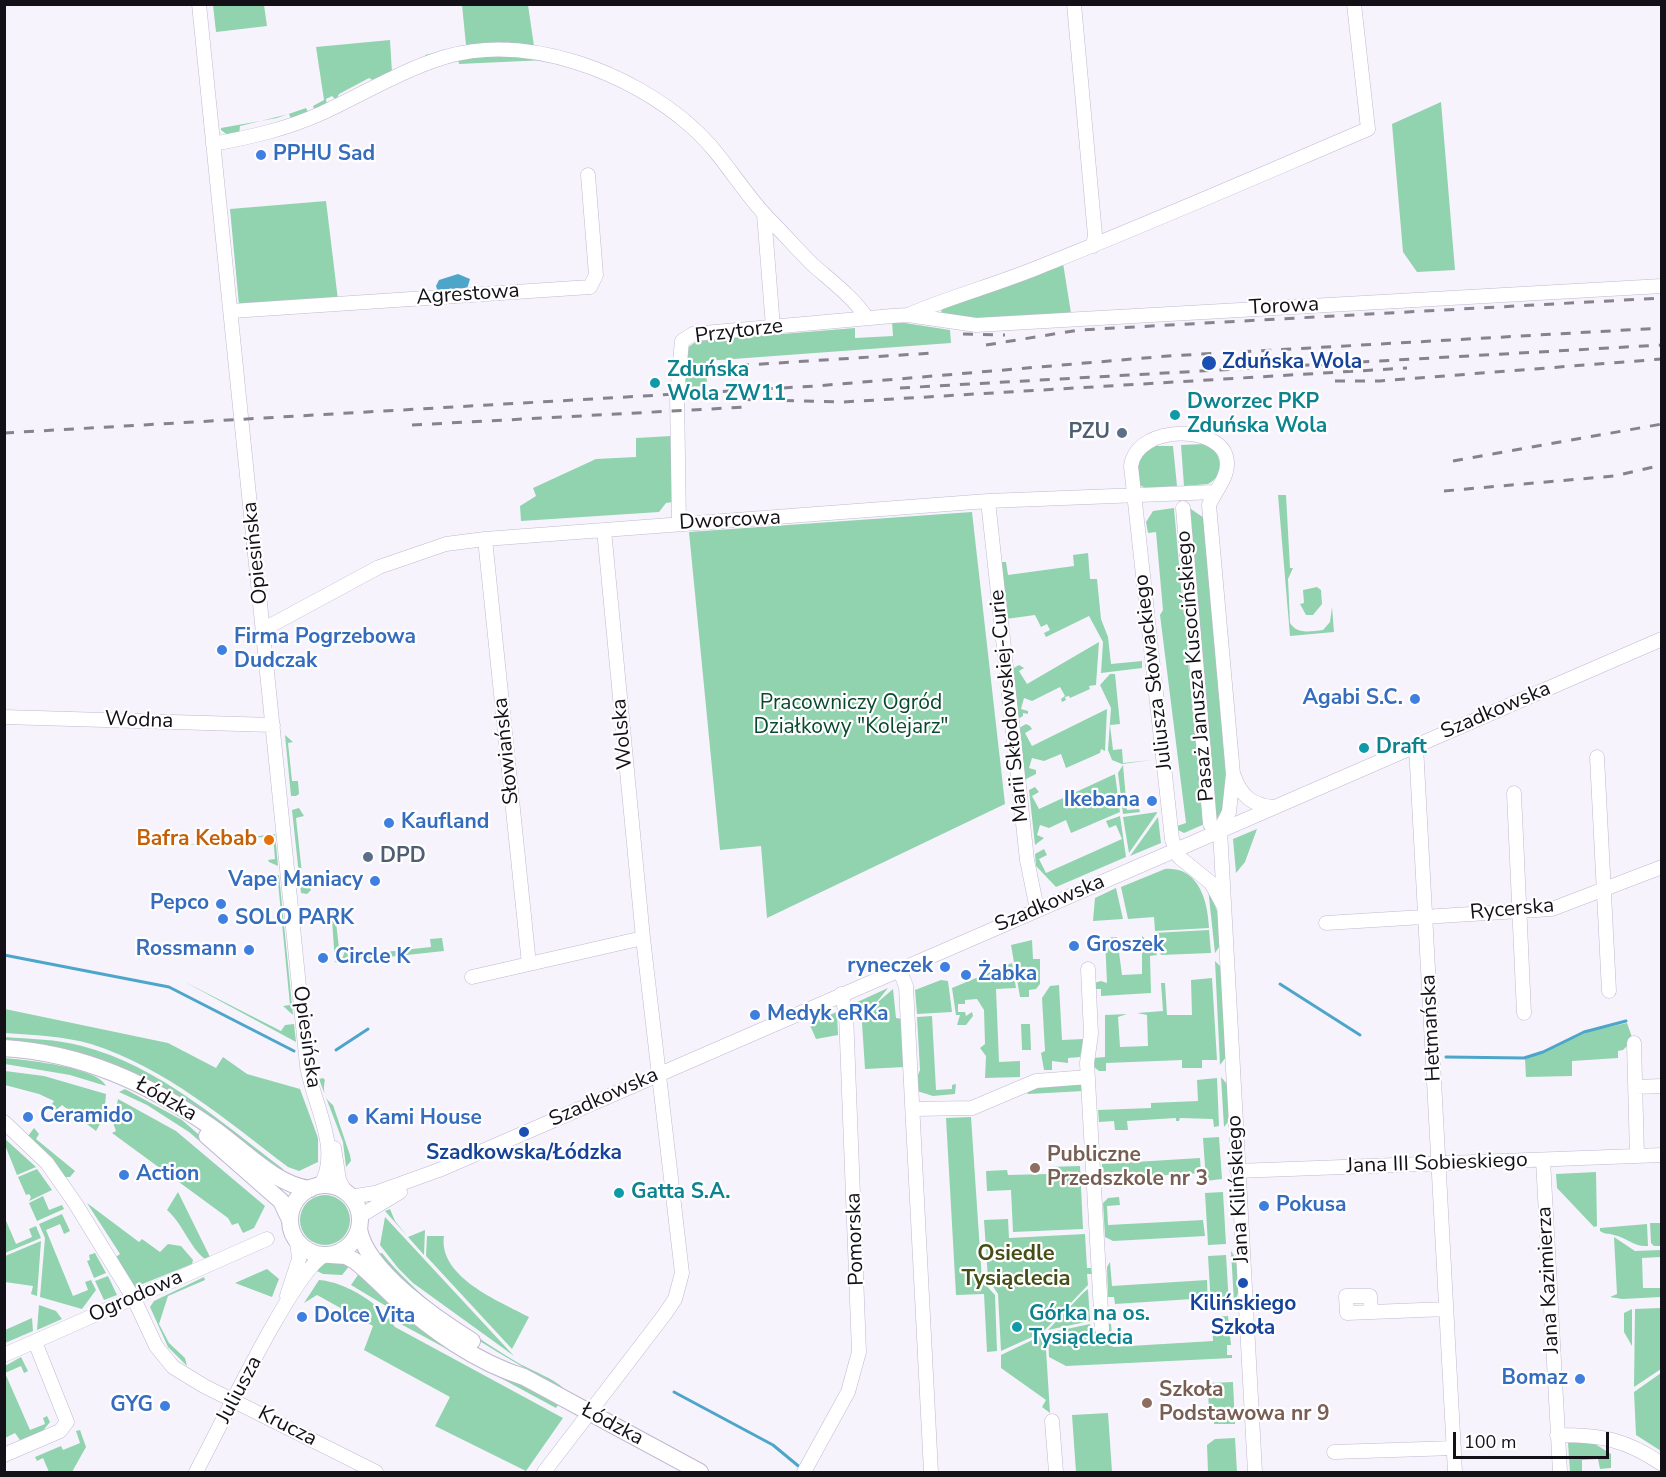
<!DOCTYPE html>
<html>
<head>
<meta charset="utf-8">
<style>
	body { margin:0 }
	#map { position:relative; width:1666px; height:1477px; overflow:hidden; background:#f7f3fd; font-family:"Nunito Sans",sans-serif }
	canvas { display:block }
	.frame { position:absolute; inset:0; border:6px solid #131018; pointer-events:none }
	.scale { position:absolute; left:1453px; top:1432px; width:156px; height:27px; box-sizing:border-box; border:3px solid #131018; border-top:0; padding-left:8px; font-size:18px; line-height:21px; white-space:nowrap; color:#131018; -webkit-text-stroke:4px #fff; paint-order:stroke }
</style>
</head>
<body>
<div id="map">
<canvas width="1666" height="1477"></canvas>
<div class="frame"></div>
<div class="scale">100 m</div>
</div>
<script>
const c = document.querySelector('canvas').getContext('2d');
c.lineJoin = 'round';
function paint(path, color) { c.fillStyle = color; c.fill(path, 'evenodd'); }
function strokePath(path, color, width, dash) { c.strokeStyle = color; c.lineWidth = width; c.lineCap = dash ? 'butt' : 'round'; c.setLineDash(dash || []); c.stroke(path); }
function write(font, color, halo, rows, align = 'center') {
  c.font = font + ' "Nunito Sans",sans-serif'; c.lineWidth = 4.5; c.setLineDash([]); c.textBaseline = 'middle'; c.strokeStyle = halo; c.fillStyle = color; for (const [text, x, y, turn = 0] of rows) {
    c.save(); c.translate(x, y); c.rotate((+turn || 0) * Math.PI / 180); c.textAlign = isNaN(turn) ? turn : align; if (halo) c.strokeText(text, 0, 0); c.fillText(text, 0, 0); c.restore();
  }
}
paint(new Path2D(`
	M213,5H264L267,26L216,32Z
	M462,5H528L534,46L505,42L504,46L427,58L425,55L466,45Z
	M390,40L392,73L374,81L369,78L339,94L336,100L332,96L326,99L327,105L314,109L313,106L324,100L316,47Z
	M494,54L546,60L459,64L458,59Z
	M1441,102L1455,270L1417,272L1403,252L1392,124Z
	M306,108L308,112L291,119L289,114L240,126L239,135L229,136L221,130V128L277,118Z
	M326,201L338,300L239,305L230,209Z
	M1063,263L1071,313L975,320L943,315L941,311L945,307L1036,276Z
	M892,321L950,330L951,343L706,361L707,386L682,387L687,348L697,341L855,328V338L893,336Z
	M671,436L673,502L666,503L659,512L521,521L520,506L536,496L533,488L596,459L636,457V438Z
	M1205,444L1215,449C1222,463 1223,476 1208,484L1184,486L1181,445Z
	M1155,446H1173L1177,486L1146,488L1139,485L1137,459L1146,449Z
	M1278,495H1286L1290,568H1293L1288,579L1290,623C1298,635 1310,631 1323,630L1330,622L1332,607L1334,632L1290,636Z
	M1188,507L1204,518L1225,743L1227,805L1221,816L1213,821Z
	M1174,508L1183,610H1186L1191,660L1188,661L1197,755L1207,823L1184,833L1178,830L1177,826L1186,823L1160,615L1163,610L1156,532L1148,533L1146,522L1153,511Z
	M972,512L1005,804L767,918L761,846L720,850L689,532Z
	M1088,553L1090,579H1097L1101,619L1108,637L1111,664L1142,661V668L1101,673L1103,642L1089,616L1046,637L1044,633L1050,630L1047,624L1041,627L1035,615L1006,619L1000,562H1006L1008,575L1074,566L1073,555Z
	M1317,587L1321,590L1322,604L1313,615H1306L1300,604L1304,603L1303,590Z
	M1099,642L1096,685L1089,686L1090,689L1070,698L1069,696L1065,697L1066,700L1062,702L1061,699L1065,696L1060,687L1032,701L1024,698L1021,709L1028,711V714L1023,713V716L1018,719L1012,669L1019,665L1024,668L1019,671L1027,684Z
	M1110,674H1115L1120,724L1110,725L1113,750L1122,749L1123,763L1152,760L1122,764L1112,760L1108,750L1111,708L1100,685Z
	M1107,709L1105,751L1101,749L1100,753L1066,768L1061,754L1044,761L1032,758L1029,768L1036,770V774L1024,780L1019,728L1026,724L1030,726L1032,729L1025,733L1032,746Z
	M285,735L293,742L288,743L292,781H298L299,794L296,796H291Z
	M1123,765L1127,810L1139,809L1140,812L1123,814L1118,773Z
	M1115,774L1120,812L1071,833L1066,820L1049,828L1040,825L1037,835L1044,838L1035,845L1029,790L1035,787L1039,792L1032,796L1039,809Z
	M299,808L304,816L296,818L303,883H308L311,890L307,894L301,893L292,810Z
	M1157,812V813L1129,853L1123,817Z
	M1120,816L1126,857L1056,887L1036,866L1035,854L1044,849L1047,855L1039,859L1046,873L1122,839L1116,825L1109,828L1106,821Z
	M1158,817L1161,843L1130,856Z
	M1257,829L1245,862L1236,873L1233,839Z
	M275,834L278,866L269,862L268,860L275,859L273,836L169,847Z
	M1165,869C1199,866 1208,902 1209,928L1155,931L1154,917L1128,919L1121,887Z
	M279,875L293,1015L283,1006L290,1005L278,882L271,883L273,877Z
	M1116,888L1123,919L1093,921L1095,898Z
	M1208,888L1219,916L1220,946L1215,953Z
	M331,906L338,907L340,913L335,914L339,948H343L338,963L335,962Z
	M1209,930L1211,953L1161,955L1153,933Z
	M1142,936L1155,948L1157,955L1150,956L1151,993L1101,996V989H1095L1094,983L1101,981L1107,983L1105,938L1117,937L1122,975L1142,974Z
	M442,938L444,951L341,962L346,948L348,956L431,947L430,939Z
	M1032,940L1033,959H1040V984L1036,989L1029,990V997H1020L1011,945Z
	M1215,961L1221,967L1226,1057L1220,1065Z
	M1012,963L1016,988L996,989L999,1062L1020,1061V1077L985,1078L986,1056L980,1048L985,1044L984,1010L977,999L965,1000V1004H958V1012H965L966,1016L972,1012L973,1016L966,1025H957L960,1015H956L952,988Z
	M1212,978L1217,1060H1202V1068H1182V1060L1106,1063V1071H1099L1094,1067L1093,1058L1105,1057V1015L1127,1014L1118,1017L1120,1047L1148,1046L1147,1015L1137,1013L1163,1011L1161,983H1165L1167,1015H1192L1191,980Z
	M941,980L948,981L952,1012L917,1014L915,990Z
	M183,981L281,1031L285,1025L294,1024L296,1042Z
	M1059,985L1062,1040L1084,1039L1080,1057L1068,1058V1063L1052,1061V1070H1044L1041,1053L1045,1051L1042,998L1050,986Z
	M888,988L876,1003L855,1015V1003Z
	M893,989L896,1018L902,1019L905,1067L865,1069L862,1023L871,1008Z
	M5,1009L168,1043L216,1068L223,1057L247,1074L300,1089L318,1138V1162L299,1171L288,1167C226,1120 166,1068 91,1044C63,1036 33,1035 5,1033Z
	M837,1012L838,1035L816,1039L809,1023Z
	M932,1016L936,1090L952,1089V1085L956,1084L955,1094L933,1096L917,1091V1077L920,1070L917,1017Z
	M1627,1023L1633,1040L1623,1050L1618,1051V1058L1572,1061V1076L1526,1077L1525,1059L1590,1031Z
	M1021,1024H1030L1031,1050H1022Z
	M4,1037C30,1039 56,1039 82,1046C159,1066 221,1122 283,1169L284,1173L161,1090L5,1044Z
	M5,1058C25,1060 98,1067 106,1086L70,1075L5,1064Z
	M5,1071L44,1076L106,1094L104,1117L96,1131L62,1105L54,1112L49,1108L54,1101L39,1094L5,1085Z
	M1221,1077L1227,1084L1229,1121L1224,1127Z
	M323,1078L325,1080C323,1089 323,1098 333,1105L350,1155L351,1161L346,1167L343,1142L319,1079Z
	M1217,1078L1219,1126L1214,1127L1213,1119L1180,1118L1179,1121H1176V1118L1127,1121L1128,1130H1115L1114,1121L1099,1122L1098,1110L1151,1108V1103L1198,1101L1197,1080Z
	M1080,1082L1084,1091L1028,1094L1026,1091L1027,1089Z
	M125,1089L182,1120L267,1194L263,1196L189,1132L147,1105L119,1092Z
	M118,1099L176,1131L265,1206L254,1228L243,1233L238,1223L232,1225L228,1218L112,1133L116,1131L113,1123Z
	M971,1117L982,1281L995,1295L997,1351L987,1352L984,1294L956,1295L946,1118Z
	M34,1128L39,1134L36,1139L75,1171L70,1177H62L28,1136Z
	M1219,1137L1222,1179L1206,1181L1203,1138Z
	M4,1138L36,1167L17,1175L5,1145Z
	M1200,1158L1201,1173L1102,1179V1164Z
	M1080,1166L1083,1229L1013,1232L1011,1190L987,1191L986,1171L1007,1170L1008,1175L1047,1174V1167Z
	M37,1169L52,1190L29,1201L31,1197L29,1194L26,1195L18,1177Z
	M1596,1172L1597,1226L1594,1227L1557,1188L1556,1174Z
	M178,1192L210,1257L205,1259C190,1248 183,1224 167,1210Z
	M1223,1192L1226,1244L1208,1245L1205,1193Z
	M300 1220a25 25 0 1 1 50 0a25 25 0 1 1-50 0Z
	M43,1196L49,1210L62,1205L64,1209L37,1221L29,1203Z
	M1119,1197L1120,1205L1107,1206L1108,1225L1203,1220L1205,1236L1113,1241L1105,1237L1103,1203L1108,1198Z
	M87,1203L139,1242L142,1239L160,1252L168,1244L181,1246L193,1260L192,1264L135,1287L113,1259L120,1254Z
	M390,1209L395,1221L408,1237L425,1230L424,1255L385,1211Z
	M62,1214L70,1231L64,1234L60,1224L46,1230L73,1296L88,1290L85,1282L91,1280L96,1290L82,1309L40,1297L45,1238L39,1224Z
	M4,1216L16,1244L32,1237L29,1229L36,1226L41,1238L5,1253Z
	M385,1217L514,1356L413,1283L398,1268L380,1245Z
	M1008,1219L1009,1238L1085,1234L1087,1268H1094V1274H1087L1088,1285L1043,1332L1001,1351L998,1294L988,1279L984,1220Z
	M1650,1223H1661V1246H1654L1651,1243Z
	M1647,1224L1648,1246C1633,1247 1628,1238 1614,1235C1608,1233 1606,1235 1600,1231V1228Z
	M427,1236H444C438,1277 499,1301 529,1317L512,1349L426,1256Z
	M1614,1237L1635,1251L1661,1250V1257L1642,1258L1643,1288H1661V1297L1622,1299L1610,1297L1617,1294Z
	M41,1241L37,1296L31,1294L33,1286L5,1282V1256Z
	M1231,1251C1240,1262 1242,1292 1234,1303Z
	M95,1253L106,1273L94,1278L87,1261L90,1260L89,1255Z
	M382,1253C417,1297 467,1332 515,1361C529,1370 557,1379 566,1391C512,1361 455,1330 409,1288C398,1278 388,1265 378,1254Z
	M1226,1255L1229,1305L1211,1306L1208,1256Z
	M340,1261L351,1264L342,1275L323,1274L313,1269L320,1264Z
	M1110,1262L1112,1286L1207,1280L1208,1306L1206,1298L1197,1299V1303H1193L1192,1299L1115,1304L1114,1297H1108L1107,1267Z
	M267,1269L279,1279L272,1297L235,1283Z
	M360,1272L393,1302L400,1313L429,1335L558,1405L556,1408L397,1322L391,1309L351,1285Z
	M108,1276L117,1295L104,1300L95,1281Z
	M204,1277L205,1280L168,1296L159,1324L169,1343L185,1358L187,1366L168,1347L150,1307L154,1301Z
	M319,1280C346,1282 381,1304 395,1327L563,1418L526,1471L435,1426L450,1397L364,1350L373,1326L317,1295L304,1303Z
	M1088,1289L1090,1321L1048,1330L1083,1293Z
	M39,1305L56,1311L62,1319L37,1330Z
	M1661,1308V1369L1634,1387L1635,1309Z
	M1632,1309V1346L1624,1332V1313Z
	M1228,1316L1231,1345H1227V1355H1232V1358L1066,1366L1049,1357L1048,1333L1090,1324L1091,1332H1098L1099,1341L1107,1340L1106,1324H1111L1113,1347L1213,1341L1212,1317Z
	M32,1318L33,1331L5,1343V1330Z
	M1045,1334L1050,1413L1042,1407L1046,1400L1001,1368V1355Z
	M21,1357L28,1371L24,1373L21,1366L5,1373L30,1430L45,1424L43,1418L47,1416L50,1422L41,1433L22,1443L15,1433L5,1438V1366Z
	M1661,1373V1451L1636,1435L1634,1392Z
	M1233,1382L1235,1424H1214V1417L1209,1416L1208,1387L1210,1383Z
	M1108,1413L1112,1472H1076L1072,1415Z
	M80,1430L86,1447L72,1472H49L43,1458L37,1461L35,1457L61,1446L63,1450L80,1443L76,1431Z
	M1235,1438L1237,1472H1208L1207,1445L1215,1439Z
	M1592,1442L1611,1454V1468L1600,1469L1598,1459L1582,1460V1472H1570L1568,1443Z`), '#91d3ae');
paint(new Path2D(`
	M458,274L470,279L467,289L438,292L436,286L439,280Z`), '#4da6ca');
strokePath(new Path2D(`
	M4,955L169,987L294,1051
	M1280,984L1360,1035
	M336,1050L368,1029
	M1446,1057L1524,1058L1543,1052L1584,1032L1626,1021
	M674,1392L773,1445L802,1469`), '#4da6ca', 3);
const minor = new Path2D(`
	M199,4L307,1065C312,1102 343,1150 320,1186
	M1074,4L1095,235L1093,246
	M213,144C251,137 287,129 322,113C363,94 402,70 445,57C528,33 631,72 693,128C723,155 741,190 768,218C783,233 797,249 812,264C831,281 852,296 867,318
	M764,214L773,327
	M232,311L590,287L596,275L588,175
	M908,315C952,296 999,284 1044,265C1153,222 1260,175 1368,129L1354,4
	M988,501L1027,860L1037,909
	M1183,508L1210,824
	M679,524L677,394L682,341L693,334L892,316L908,315L976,325L1662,286
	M485,539L529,964
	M264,629L379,567L446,544L485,539L988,501L1215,492
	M4,717L273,725
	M1416,746L1455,1472
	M1597,757L1609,991
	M1234,776C1241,796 1252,805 1273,807
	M1514,793L1524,1013
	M1220,830L1229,812L1233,774L1209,505C1215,491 1228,478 1227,462C1225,424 1137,423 1131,466L1172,839L1179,857L1211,883L1223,905
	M1220,830L1255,1472
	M1326,923L1552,909L1662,867
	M899,969L906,986L931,1472
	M1088,969L1091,1034L1087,1063L1102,1329
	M472,977L643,938
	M1634,1043L1637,1156
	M1636,1087L1662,1086
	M913,1109L972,1108L1036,1081L1088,1077
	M4,1122L47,1163L75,1203L134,1299L156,1346L173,1367L204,1386L376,1472
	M334,1148L339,1180L346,1193
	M1543,1160L1560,1472
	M1237,1171L1662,1155
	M350,1197L375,1193L439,1170L1662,639
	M360,1216L400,1192
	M287,1296L299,1259L297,1241
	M1371,1312L1370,1296H1346L1347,1313L1446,1309
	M4,1355L267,1239
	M1052,1421L1056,1472
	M1557,1435C1601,1435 1625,1439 1662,1464
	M1334,1452L1454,1448
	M4,1455L60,1431L67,1422L35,1342
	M196,1472C217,1434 294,1269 325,1255
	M544,1472L665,1314L675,1299L682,1273L643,938L604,530
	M804,1472L848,1392L859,1352L846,1013L841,994`);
const major = new Path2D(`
	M4,1048C82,1053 148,1083 211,1127C242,1148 273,1184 310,1189
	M207,1136L281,1201L290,1220
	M290 1220a35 35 0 1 1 70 0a35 35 0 1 1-70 0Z
	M359,1229C366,1271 437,1319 472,1341
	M330,1255L346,1256L355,1261C369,1272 381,1285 393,1296C432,1330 475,1362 524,1377L700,1472`);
strokePath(minor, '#c0b8d0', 15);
strokePath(major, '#c0b8d0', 18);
strokePath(minor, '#fff', 14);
strokePath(major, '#fff', 16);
strokePath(new Path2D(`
	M963,334L1005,335
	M986,345L1079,330L1662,298
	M699,368L933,353
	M1335,381H1380L1662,359
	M900,388L1662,345
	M724,399L843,402L1407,368
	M412,425L747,407
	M4,433L816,386L1168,356L1662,328
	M1453,461L1662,424
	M1444,491L1614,476L1662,465`), '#86838c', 3, [10, 10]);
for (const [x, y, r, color] of [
	[261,155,6,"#3f7fe0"],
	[1209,363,8,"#1a4fb4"],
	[655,383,6,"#0f9aa8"],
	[1175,415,6,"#0f9aa8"],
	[1122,433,6,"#5c6f8a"],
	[222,650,6,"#3f7fe0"],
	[1415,699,6,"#3f7fe0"],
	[1364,748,6,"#0f9aa8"],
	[1152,801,6,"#3f7fe0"],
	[389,823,6,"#3f7fe0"],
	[269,840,6,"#e8710a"],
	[368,857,6,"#5c6f8a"],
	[375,881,6,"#3f7fe0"],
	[221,904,6,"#3f7fe0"],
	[223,919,6,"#3f7fe0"],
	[1074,946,6,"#3f7fe0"],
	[249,950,6,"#3f7fe0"],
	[323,958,6,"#3f7fe0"],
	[945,967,6,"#3f7fe0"],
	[966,975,6,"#3f7fe0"],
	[755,1015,6,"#3f7fe0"],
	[28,1117,6,"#3f7fe0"],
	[353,1119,6,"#3f7fe0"],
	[524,1132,6,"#1a4fb4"],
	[1035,1168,6,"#8d6e63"],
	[124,1175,6,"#3f7fe0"],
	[619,1193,6,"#0f9aa8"],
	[1264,1206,6,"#3f7fe0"],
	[1243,1283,6,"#1a4fb4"],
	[302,1317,6,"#3f7fe0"],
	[1017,1327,6,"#0f9aa8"],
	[1580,1379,6,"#3f7fe0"],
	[1147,1403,6,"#8d6e63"],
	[165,1406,6,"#3f7fe0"]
]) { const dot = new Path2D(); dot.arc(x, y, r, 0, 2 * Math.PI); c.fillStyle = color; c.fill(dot); strokePath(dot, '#fff', 2); }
write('bold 21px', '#366cbe', '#fff', [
	["PPHU Sad",273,155],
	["Firma Pogrzebowa",234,638],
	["Dudczak",234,662],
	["Agabi S.C.",1403,699,"right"],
	["Ikebana",1140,801,"right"],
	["Kaufland",401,823],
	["Vape Maniacy",363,881,"right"],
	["Pepco",209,904,"right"],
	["SOLO PARK",235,919],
	["Groszek",1086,946],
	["Rossmann",237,950,"right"],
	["Circle K",335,958],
	["ryneczek",933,967,"right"],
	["Żabka",978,975],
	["Medyk eRKa",767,1015],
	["Ceramido",40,1117],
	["Kami House",365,1119],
	["Action",136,1175],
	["Pokusa",1276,1206],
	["Dolce Vita",314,1317],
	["Bomaz",1568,1379,"right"],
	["GYG",153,1406,"right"]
], 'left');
write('21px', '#131018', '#fff', [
	["Agrestowa",468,295,-4],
	["Torowa",1284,307,-3],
	["Przytorze",739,332,-7],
	["Dworcowa",730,521,-3],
	["Opiesińska",256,553,-96],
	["Pasaż Janusza Kusocińskiego",1196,666,-95],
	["Juliusza Słowackiego",1154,672,-97],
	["Marii Skłodowskiej-Curie",1010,706,-96],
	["Szadkowska",1496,711,-23],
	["Wodna",139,721,2],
	["Wolska",623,734,-95],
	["Słowiańska",507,751,-96],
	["Szadkowska",1050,904,-23],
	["Rycerska",1512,910,-5],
	["Hetmańska",1432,1028,-93],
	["Opiesińska",306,1037,82],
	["Szadkowska",604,1098,-24],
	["Łódzka",166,1100,30],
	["Jana III Sobieskiego",1437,1164,-2],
	["Jana Kilińskiego",1239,1189,-93],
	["Pomorska",856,1239,-92],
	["Jana Kazimierza",1549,1280,-93],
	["Ogrodowa",136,1297,-24],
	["Juliusza",240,1390,-62],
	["Łódzka",612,1425,28],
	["Krucza",287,1427,27]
]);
write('bold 21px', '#164399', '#fff', [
	["Zduńska Wola",1222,363,"left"],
	["Szadkowska/Łódzka",524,1154],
	["Kilińskiego",1243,1305],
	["Szkoła",1243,1329]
]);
write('bold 21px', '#0d838f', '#fff', [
	["Zduńska",667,371],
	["Wola ZW11",667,395],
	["Dworzec PKP",1187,403],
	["Zduńska Wola",1187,427],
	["Draft",1376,748],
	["Gatta S.A.",631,1193],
	["Górka na os.",1029,1315],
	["Tysiąclecia",1029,1339]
], 'left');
write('bold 21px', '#4e5e75', '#fff', [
	["PZU",1110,433],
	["DPD",380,857,"left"]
], 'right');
write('21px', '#08492e', '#fff', [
	["Pracowniczy Ogród",851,704],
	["Działkowy \"Kolejarz\"",851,728]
]);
write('bold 21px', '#c56008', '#fff', [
	["Bafra Kebab",257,840]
], 'right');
write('bold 21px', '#785e54', '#fff', [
	["Publiczne",1047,1156],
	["Przedszkole nr 3",1047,1180],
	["Szkoła",1159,1391],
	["Podstawowa nr 9",1159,1415]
], 'left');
write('bold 22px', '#454e15', '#fff', [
	["Osiedle",1016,1255],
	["Tysiąclecia",1016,1280]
]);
</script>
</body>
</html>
